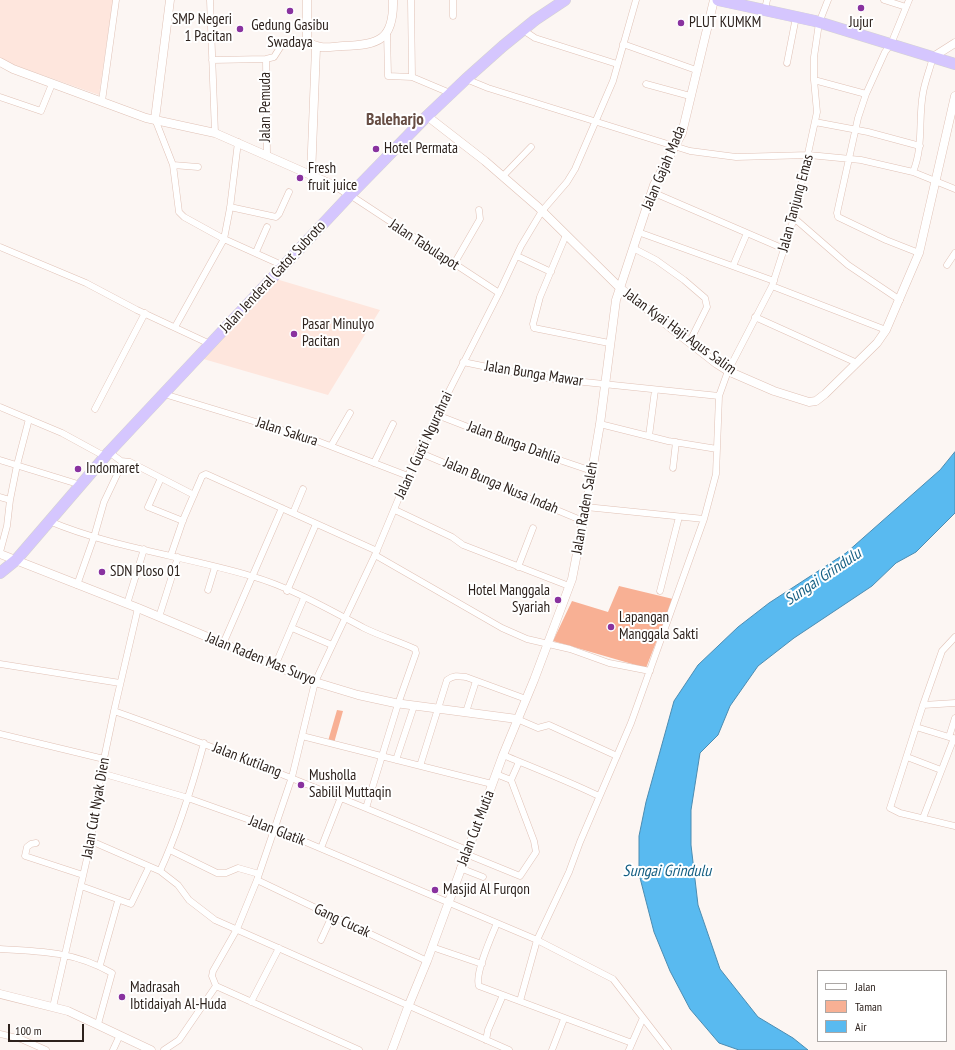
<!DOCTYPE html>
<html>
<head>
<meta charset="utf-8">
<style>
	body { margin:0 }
	#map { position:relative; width:955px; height:1050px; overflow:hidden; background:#fcf6f3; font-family:"PT Sans Narrow",sans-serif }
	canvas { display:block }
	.legend { position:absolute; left:817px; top:970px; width:130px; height:72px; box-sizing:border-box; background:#fff; border:1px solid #aba7a5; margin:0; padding:5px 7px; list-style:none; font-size:12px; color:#2d221d }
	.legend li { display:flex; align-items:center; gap:8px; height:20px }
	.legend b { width:20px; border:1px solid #aba7a5 }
	.scale { position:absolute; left:8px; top:1024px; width:76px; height:18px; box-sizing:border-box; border:2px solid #2d221d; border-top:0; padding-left:5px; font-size:12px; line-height:14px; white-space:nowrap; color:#2d221d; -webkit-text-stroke:3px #fff; paint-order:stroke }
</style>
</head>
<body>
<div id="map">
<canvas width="955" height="1050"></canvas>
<ul class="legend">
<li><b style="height:5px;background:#fff"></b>Jalan</li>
<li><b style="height:11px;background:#f8b094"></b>Taman</li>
<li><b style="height:11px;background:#59baf0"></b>Air</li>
</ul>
<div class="scale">100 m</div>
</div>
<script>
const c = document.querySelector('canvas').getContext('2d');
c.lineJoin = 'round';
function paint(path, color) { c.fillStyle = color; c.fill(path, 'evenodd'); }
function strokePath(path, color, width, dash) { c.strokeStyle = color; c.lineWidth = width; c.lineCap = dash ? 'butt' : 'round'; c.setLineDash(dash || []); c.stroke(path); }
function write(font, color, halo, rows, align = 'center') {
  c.font = font + ' "PT Sans Narrow",sans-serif'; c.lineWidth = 4; c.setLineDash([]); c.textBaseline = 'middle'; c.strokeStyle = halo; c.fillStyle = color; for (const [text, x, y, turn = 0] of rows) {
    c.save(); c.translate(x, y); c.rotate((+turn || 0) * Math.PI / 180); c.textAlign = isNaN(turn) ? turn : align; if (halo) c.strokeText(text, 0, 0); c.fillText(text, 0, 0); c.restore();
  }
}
paint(new Path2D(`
	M0,0H113L99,95L11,64L0,58Z
	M276,279L380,310L328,395L200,358Z`), '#fee6dd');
paint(new Path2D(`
	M619,586L673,599L646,668L553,641L572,601L608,612Z
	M337,710L343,711L334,743L328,741Z`), '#f8b094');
const water = new Path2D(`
	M955,452V513L916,552L896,563L872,586L794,638L758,666L730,706L718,735L700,753L691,810V845L698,905L720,969L758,1017L793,1038L808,1050H739L719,1043L690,1009L670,971L654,932L639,874V836L646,802L674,701L698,665L738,627L769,603L846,553L940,470Z`);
paint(water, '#59baf0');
strokePath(water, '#4c8cb1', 1);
const street = new Path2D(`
	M210,0L215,133
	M411,0L412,77L450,93
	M884,0L906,7
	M909,0L891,44L885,52L866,94L858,118L837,213L838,217L886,240L919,253
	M765,9L767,0
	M453,16V0
	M523,30L535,38L617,64
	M387,32L388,76L412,77
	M623,44L696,70
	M266,59L267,155
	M212,60L266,59L274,57L281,46L307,41
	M787,63L796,17
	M466,79L488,88L690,151L736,157L809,155L861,160L913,172L955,189
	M814,80L866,94
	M646,84L690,96
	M0,97L41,111L52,84
	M102,101L116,0
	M155,119L173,165L179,212L184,217L224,239L284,266
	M815,122L868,132L920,146
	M173,165L198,167
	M913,172C924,145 918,120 923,93C925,81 930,69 933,57
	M503,176L531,147
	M652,192L784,249
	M350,195L499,293
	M230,207L276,217L279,214L289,192
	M794,218L848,265L900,300
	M638,232L774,281
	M566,235L540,297L533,324L534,328L609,343
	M0,247L86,283L137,310L210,344
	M633,248L656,260L684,280L705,298L707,307L690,341
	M256,252L267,227
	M517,256L551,272
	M454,264L480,219L479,210
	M947,265L955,253
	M733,266L747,233
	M772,286L886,330
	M755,317L857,363
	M175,327L224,239L230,208L238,142
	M463,362L536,377L719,396
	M164,394L312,439L408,476
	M0,407L62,433L106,457
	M95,409L145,313
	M437,415L512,444L592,471
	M600,424L668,441L717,449
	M649,436L655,390
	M331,446L350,413
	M109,452L121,461L130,462L194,495
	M418,452L583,521
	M0,460L81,485
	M374,463L393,424
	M673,468L676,442
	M161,478L148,507L183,521
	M0,497L10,500
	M586,507L704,519
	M395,510L452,537L463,545L569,586
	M293,513L303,489
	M49,521C113,548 184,556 251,576C290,587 328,609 364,628C380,636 398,641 415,649L416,653L398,704L366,808
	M0,552L7,526L10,500L17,465L29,419
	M171,555L183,520L202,476L206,474L377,551
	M375,555L502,628L527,639L570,649L609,663L650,671
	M518,567L533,528
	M77,585L94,537L104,502L123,462
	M208,590L215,567
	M287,591L316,524
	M660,591L679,517
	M127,604L144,549
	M159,617L178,557
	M292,628L332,645
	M955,637L942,651L923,705L890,808L900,813L955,826
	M223,644L282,508
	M0,664L120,683
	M275,666L304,598
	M923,705L955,703
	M114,711C233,753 350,801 467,850
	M466,712L476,681
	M517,719L538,728L549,725L617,756
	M916,727L955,739
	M0,734L104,759
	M302,736L492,784
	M949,737L955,718
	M503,755C535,768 568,781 599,796
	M907,757L941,770
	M396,760L414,706
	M420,766L447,680C454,675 458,676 466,677L526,699
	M101,773L185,797L275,829L537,940L613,979L668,1050
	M511,780L519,762
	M923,818L954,738
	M91,841L160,871L178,885L189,900L215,920L509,1050
	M36,843L31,844L27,847L25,856L83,875
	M321,848L341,797
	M170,850L217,873H226L238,868L259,874
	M466,854L520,876L536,852L534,841L511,780L496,774
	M460,868L483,877
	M160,871C179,830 192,787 204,743
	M257,880L427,961
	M81,886L131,904L149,867
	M497,923C492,935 474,975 479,986L632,1043
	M321,940L332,916
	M432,947L482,964
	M0,949C42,951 75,952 112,973L98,1024
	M100,965L118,901
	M520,1001L537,940L569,872L580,842L631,723L704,519L716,474L719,396L728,371L772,286L794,218L817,112L814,80V57L819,23L828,0
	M251,1002L279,948
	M53,1007L91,841L101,773L114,711L138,608
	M0,1034L21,1039L46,1050
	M486,1040L488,1030L503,995
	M113,1050L120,1035
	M164,1050L179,1040L216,986
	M359,1050L216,986L212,976L213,971L237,929L257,880L292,777L315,682L375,555L418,452L499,293L521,246L542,211L567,182L575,169L613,81L636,0
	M552,1050L564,1019
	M629,1050L643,1018`);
const secondary = new Path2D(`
	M307,0V41C319,50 328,47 343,46C379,45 394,40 393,0
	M933,57L955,43
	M0,62L13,69L146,118L215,133L338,187L350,195
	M427,116L485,161L538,207L620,288L717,364L728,371L774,391L809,402L816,401L825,394L877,343L886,330L919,253L955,96
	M155,119L170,0
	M311,176L316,48
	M0,554L138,608L315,682L358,695L395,703L517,719
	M0,994L68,1011L151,1050
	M392,1050L408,1007L427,961L503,755L534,680L572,579L586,507L600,424L616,300L654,185L682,133L714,0`);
const highway = new Path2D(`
	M718,0L815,21L955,64
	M0,573L16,560L109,452L350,195L427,116L466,79L503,46L535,20L565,0`);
strokePath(street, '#e0c1b5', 7);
strokePath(secondary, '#e0c1b5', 9);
strokePath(highway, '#d5d3d2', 12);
strokePath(street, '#fff', 6);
strokePath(secondary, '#fff', 8);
strokePath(highway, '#d5c6fe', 11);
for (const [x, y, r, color] of [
	[861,8,4,"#89329f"],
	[290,11,4,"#89329f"],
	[681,23,4,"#89329f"],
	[240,29,4,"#89329f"],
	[376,149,4,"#89329f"],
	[300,178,4,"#89329f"],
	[294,334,4,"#89329f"],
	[78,469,4,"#89329f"],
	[102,572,4,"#89329f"],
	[558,600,4,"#89329f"],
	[611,627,4,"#89329f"],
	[301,785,4,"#89329f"],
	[435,890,4,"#89329f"],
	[122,997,4,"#89329f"]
]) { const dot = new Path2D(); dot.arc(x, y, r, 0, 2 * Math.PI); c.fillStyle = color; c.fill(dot); strokePath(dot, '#fff', 1.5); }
write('15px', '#2d221d', '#fff', [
	["SMP Negeri",232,20,"right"],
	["1 Pacitan",232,37,"right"],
	["PLUT KUMKM",689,23],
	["Jujur",861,23,"center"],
	["Gedung Gasibu",290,26,"center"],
	["Swadaya",290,43,"center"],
	["Hotel Permata",384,149],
	["Fresh",308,169],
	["fruit juice",308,186],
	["Pasar Minulyo",302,325],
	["Pacitan",302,342],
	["Indomaret",86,469],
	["SDN Ploso 01",110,572],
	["Hotel Manggala",550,591,"right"],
	["Syariah",550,608,"right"],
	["Lapangan",619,618],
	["Manggala Sakti",619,635],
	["Musholla",309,776],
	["Sabilil Muttaqin",309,793],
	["Masjid Al Furqon",443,890],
	["Madrasah",130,988],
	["Ibtidaiyah Al-Huda",130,1005]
], 'left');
write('15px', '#2d221d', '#fff', [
	["Jalan Pemuda",266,107,-90],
	["Jalan Gajah Mada",664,168,-67],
	["Jalan Tanjung Emas",796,203,-75],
	["Jalan Tabulapot",424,245,33],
	["Jalan Jenderal Gatot Subroto",273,277,-47],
	["Jalan Kyai Haji Agus Salim",680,332,36],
	["Jalan Bunga Mawar",534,374,9],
	["Jalan Sakura",287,432,18],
	["Jalan Bunga Dahlia",514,443,20],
	["Jalan I Gusti Ngurahrai",424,445,-65],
	["Jalan Bunga Nusa Indah",501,486,23],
	["Jalan Raden Saleh",585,508,-80],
	["Jalan Raden Mas Suryo",261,659,22],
	["Jalan Kutilang",247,760,21],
	["Jalan Cut Nyak Dien",96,808,-80],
	["Jalan Cut Mutia",476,828,-69],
	["Jalan Glatik",277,831,21],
	["Gang Cucak",342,921,25]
]);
write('italic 16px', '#145e82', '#fff', [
	["Sungai Grindulu",823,577,-34],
	["Sungai Grindulu",667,871]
]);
write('bold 17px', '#674d43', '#fff', [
	["Baleharjo",395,120]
]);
</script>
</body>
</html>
